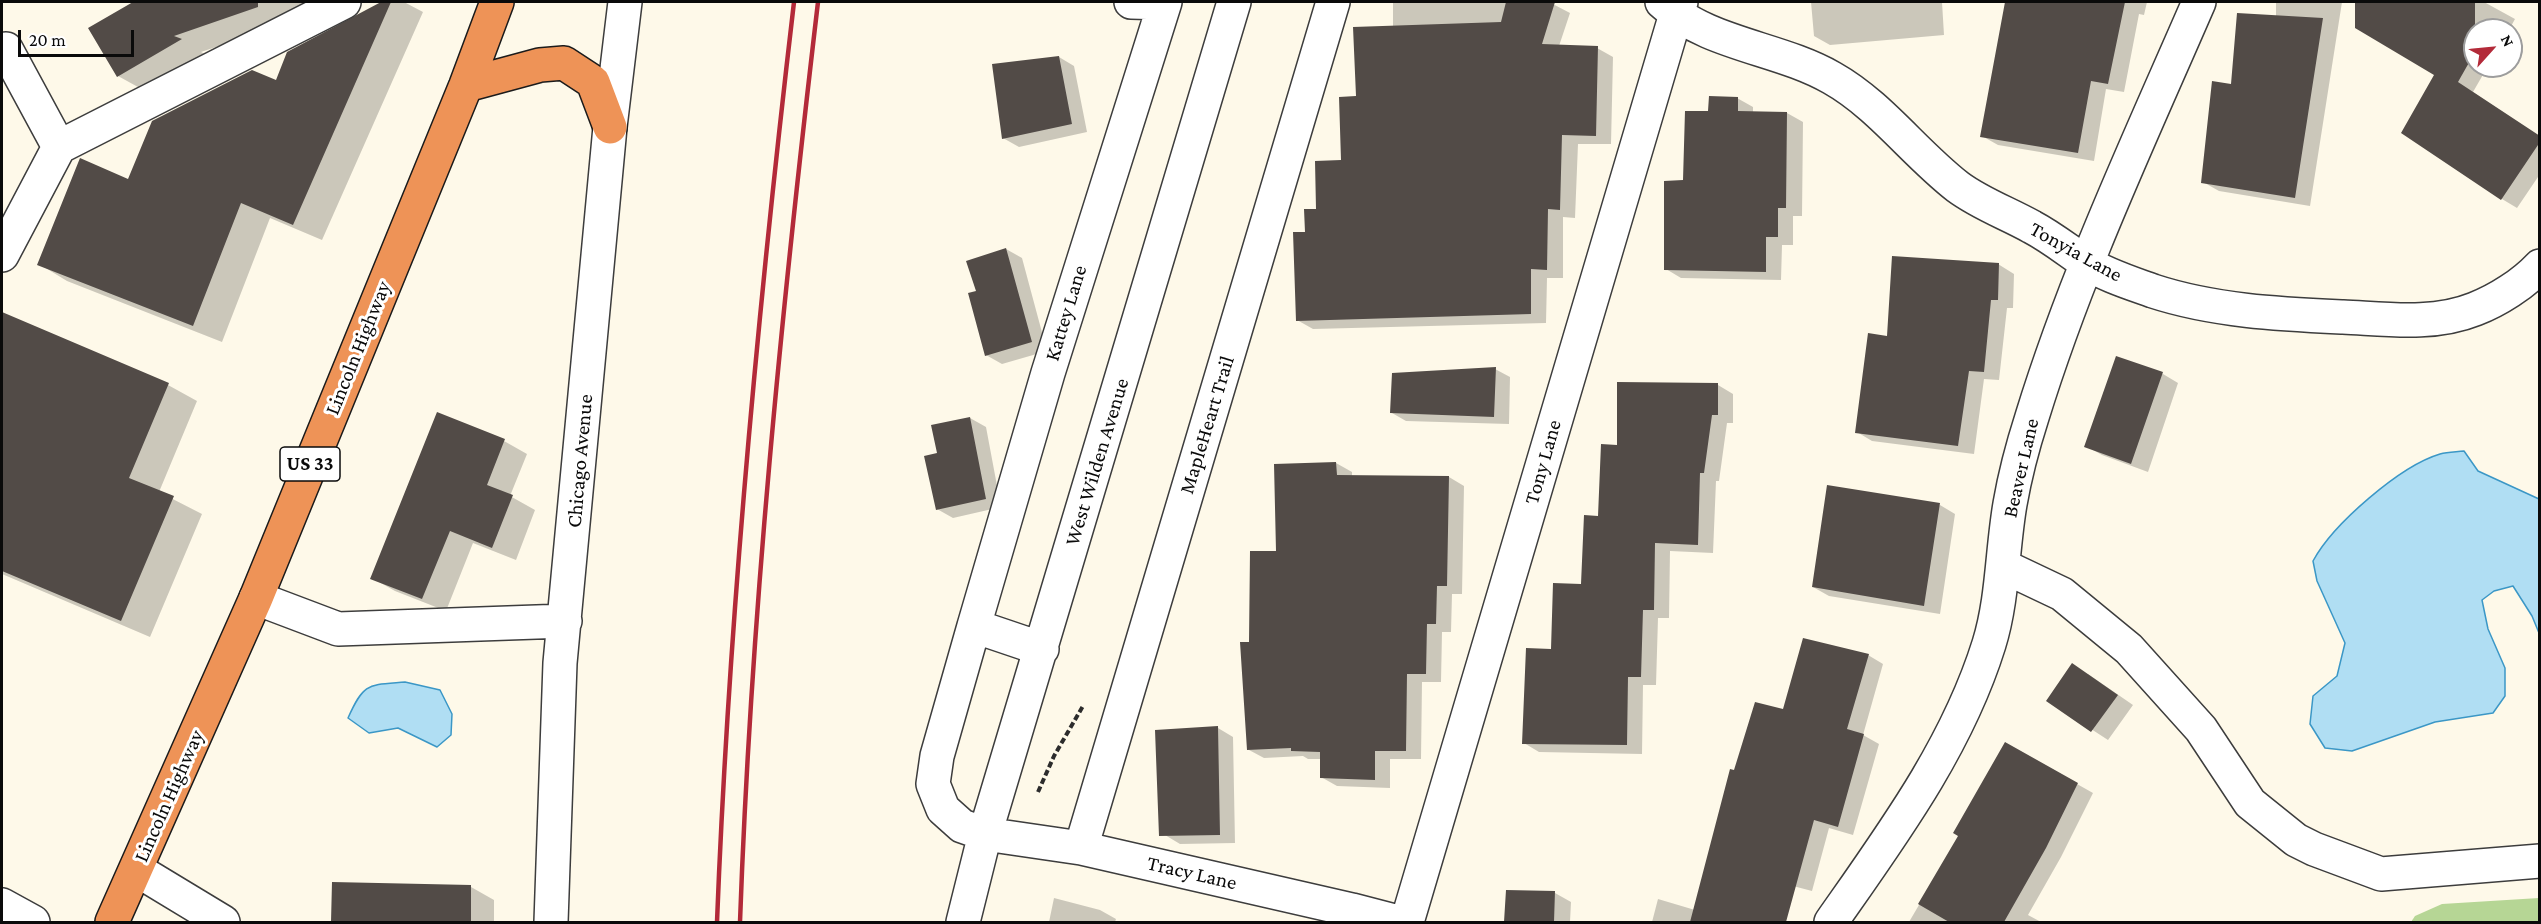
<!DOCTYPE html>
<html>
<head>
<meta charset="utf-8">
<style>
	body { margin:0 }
	#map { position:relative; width:2541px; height:924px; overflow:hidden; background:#fef9e9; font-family:"Crimson Pro",serif }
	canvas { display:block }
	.frame { position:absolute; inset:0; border:3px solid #0a0a0a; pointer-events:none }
	.north { position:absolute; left:2463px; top:18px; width:60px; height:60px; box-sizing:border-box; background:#fff; border:2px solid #9d9d9d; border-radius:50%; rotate:63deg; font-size:16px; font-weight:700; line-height:24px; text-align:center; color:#0a0a0a }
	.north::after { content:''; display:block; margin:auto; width:21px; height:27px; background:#b32a39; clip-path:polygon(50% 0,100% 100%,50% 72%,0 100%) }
	.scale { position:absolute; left:18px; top:30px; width:116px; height:27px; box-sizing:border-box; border:3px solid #0a0a0a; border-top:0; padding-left:8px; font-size:18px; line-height:21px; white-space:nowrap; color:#0a0a0a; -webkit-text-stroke:4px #fff; paint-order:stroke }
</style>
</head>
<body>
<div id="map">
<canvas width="2541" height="924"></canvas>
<div class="frame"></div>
<div class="north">N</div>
<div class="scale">20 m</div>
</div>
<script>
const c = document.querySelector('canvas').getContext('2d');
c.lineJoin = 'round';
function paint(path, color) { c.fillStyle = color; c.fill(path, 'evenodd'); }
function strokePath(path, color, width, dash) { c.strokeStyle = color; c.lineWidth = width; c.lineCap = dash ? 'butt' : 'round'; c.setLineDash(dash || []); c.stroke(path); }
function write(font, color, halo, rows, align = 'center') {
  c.font = font + ' "Crimson Pro",serif'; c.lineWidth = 6; c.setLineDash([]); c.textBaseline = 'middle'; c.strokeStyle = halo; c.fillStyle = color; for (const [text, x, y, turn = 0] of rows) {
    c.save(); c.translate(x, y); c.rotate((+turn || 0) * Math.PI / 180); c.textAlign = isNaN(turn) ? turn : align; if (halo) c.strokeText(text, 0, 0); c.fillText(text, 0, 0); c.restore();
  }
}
paint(new Path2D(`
	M2539,898V922H2411L2415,916L2442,904Z`), '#b6d695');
const water = new Path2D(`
	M2464,451L2478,471L2539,499V633L2532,616L2513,586L2494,591L2482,600L2488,629L2505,668V696L2493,713L2435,722L2352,751L2325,748L2310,724L2313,696L2337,676L2345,643L2317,581L2313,561C2333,524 2400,466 2440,454C2448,452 2456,452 2464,451Z
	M405,682L440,690L452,714L451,735L437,747L398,728L369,733L348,718C364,682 368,685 405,682Z`);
paint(water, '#b0def3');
strokePath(water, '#3b97c6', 1.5);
paint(new Path2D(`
	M136,2H319L323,11L201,52L209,56L147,92L118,76L90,28Z
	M384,2H404L423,12L322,240L270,218L222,342L67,281L39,264L129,181L276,82L288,53Z
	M1393,2H1549L1570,13L1559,46L1597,48L1613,57L1611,144H1578L1575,218L1563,217V278H1547L1546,323L1313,329L1297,320L1306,233L1343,162L1357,97L1393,27Z
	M1811,2H1942L1944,35L1830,45L1814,36Z
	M2028,2H2147L2144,15L2139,14L2124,92L2106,89L2094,161L1998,145L1982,136L2022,43Z
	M2276,2H2342L2310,206L2219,191L2203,182L2233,85L2276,17Z
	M2387,2H2484L2515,19L2509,30H2475V66H2488L2473,92L2540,137V174L2517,208L2502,199L2436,74L2367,33Z
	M1059,57L1074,66L1087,132L1019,147L1003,138Z
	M1737,98L1753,107V112L1787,113L1803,122L1802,216H1793V245H1782L1781,280L1681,278L1666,269L1685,182L1710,113Z
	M1006,249L1022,258L1047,351L1002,364L986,355L977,292Z
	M1998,264L2014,274L2013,308H2007L1999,380L1984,379L1974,454L1872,441L1857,432Z
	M2,314L168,385L197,401L159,492L202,514L150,637L2,574Z
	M2117,358L2163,374L2178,383L2148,472L2102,455L2086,446Z
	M1495,369L1510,377L1509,424L1406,421L1392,413Z
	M1718,385L1733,394V423H1727L1719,481H1716L1713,553L1670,551L1669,618H1658L1656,685H1643L1642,754L1539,752L1524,743L1552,650L1583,586L1618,446Z
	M437,414L504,441L527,454L510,496L535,510L516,560L473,543L446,611L395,591L372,578Z
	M970,418L986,427L1001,507L953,518L937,509L939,454Z
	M1336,463L1352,472V476L1449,477L1464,486L1462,594H1452L1451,632H1442L1441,682H1422L1421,759H1390V788L1337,786L1321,777L1322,759H1308L1303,756L1264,758L1249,750L1250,643L1277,552Z
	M1940,505L1955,514L1940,614L1829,596L1813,587Z
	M1868,655L1883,664L1863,735L1879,744L1853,835L1829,828L1812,891L1793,886L1782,922H1652L1658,899L1695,910L1735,772L1784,710Z
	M2088,674L2133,705L2108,740L2048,701Z
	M1218,728L1233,737L1235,843L1180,844L1165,835Z
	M2006,744L2093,793L2061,857L2028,915L2041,922H1909L1960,835Z
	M333,884L471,887L494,900V922H332Z
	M1507,891L1555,893L1571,902L1570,922H1506Z
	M1054,898L1100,910L1116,919L1115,922H1049Z`), '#0003');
paint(new Path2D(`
	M133,2H258V7L174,36L182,39L117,77L88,28Z
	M381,2H391L293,225L241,203L193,326L37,265L80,158L128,179L152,121L252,70L276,80L287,52Z
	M1506,2H1555L1542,44L1598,46L1596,136L1562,135L1560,210L1548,209L1547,270L1531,269V314L1296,321L1293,232H1305L1304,209H1316L1315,161L1341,160L1339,97L1356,96L1353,27L1501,22Z
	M2005,2H2125L2108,84L2091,81L2078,153L1980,137Z
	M2355,2H2475V52L2458,82L2540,136V142L2501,200L2401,133L2434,75L2355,28Z
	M2237,13L2323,18L2295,198L2201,183L2212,81L2231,84Z
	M1059,56L1072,124L1002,139L992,64Z
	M1709,96L1738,97V111L1787,112L1786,208H1778V237H1766V272L1664,270V181L1683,180L1685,111H1708Z
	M1006,248L1032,342L985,356L968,293L976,291L966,261Z
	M1892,256L1999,263L1998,300H1991L1984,372L1969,371L1958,446L1855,433L1868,333L1887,336Z
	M2,312L169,383L129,478L174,496L121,621L2,571Z
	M2116,356L2163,372L2131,464L2084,447Z
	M1496,367L1494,417L1390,413L1392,373Z
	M1617,382L1718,383V415H1712L1704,473H1700L1698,545L1655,543L1654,610H1643L1641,677H1628L1627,745L1522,744L1526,648L1551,649L1553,583L1581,584L1584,515L1598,516L1601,444L1617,445Z
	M437,412L505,439L487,485L513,495L492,548L450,531L422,599L370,579Z
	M970,417L986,499L936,510L924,456L937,453L931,425Z
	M1336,462L1337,475L1449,476L1447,586H1437L1436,624H1427L1426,674H1407L1406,751H1375V780L1320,778V752L1291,751V748L1247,750L1240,642H1249L1250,551H1276L1274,464Z
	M1827,485L1940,503L1924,606L1812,587Z
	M1803,638L1869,654L1847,729L1864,734L1838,827L1814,820L1786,922H1690L1730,769L1734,770L1755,702L1783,709Z
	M2072,663L2118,695L2091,732L2046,701Z
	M1218,726L1220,835L1159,836L1155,730Z
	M2005,742L2078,783L2046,848L2004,922H1949L1918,904L1958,836L1953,833Z
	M332,882L471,885V922H331Z
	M1506,890L1555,891L1554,922H1504Z`), '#524b47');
const minor = new Path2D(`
	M1131,2L1164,3
	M1662,2C1708,45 1778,47 1832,78C1880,105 1914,153 1958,187C1981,204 2007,213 2032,227C2051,237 2067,250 2085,262C2105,275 2131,283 2153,291C2214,311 2280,314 2343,317C2386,319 2433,326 2475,309C2498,300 2523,284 2540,266
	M2,51L6,49L59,147
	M2,255L59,147L344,2
	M2003,566L2062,594L2129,649L2201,729L2250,803L2296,840L2314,849L2381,874L2540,861
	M256,598L338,629L565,621
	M974,626L937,756L933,784L943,809L962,826L985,834L1081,848L1352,910L1398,922
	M1042,649L974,626L1048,373L1165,2
	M1081,848L1333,2
	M137,870L223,922
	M2,905L33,922
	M551,922L560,663L610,127L625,2
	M963,922L985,834L1234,2
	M1407,922L1676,14L1681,2
	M1831,922C1892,835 1957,747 1989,644C2003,599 2002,550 2010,504C2015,475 2023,445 2032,417C2076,274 2140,138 2199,2`);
const highway = new Path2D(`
	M466,85L540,65L564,63L593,82L610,127
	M112,922L256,598L466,85L497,2`);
strokePath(minor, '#3d3d3d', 36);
strokePath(highway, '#1b1b1b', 36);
strokePath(new Path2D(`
	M1038,792L1054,756L1083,706`), '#2c2c2c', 4, [6, 3]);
strokePath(minor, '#fff', 33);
strokePath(highway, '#ee9357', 33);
strokePath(new Path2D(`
	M717,922C729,614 758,308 794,2
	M740,922C751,614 782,307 818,2`), '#b32a39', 4.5);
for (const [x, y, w] of [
	[310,464,60]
]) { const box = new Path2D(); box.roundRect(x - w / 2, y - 17, w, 34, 4.5); c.fillStyle = '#fff'; c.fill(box); strokePath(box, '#0a0a0a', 1.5); }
write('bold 20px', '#0a0a0a', null, [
	["US 33",310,464]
]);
write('21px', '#0a0a0a', '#fff', [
	["Tonyia Lane",2076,252,29],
	["Kattey Lane",1066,313,-73],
	["Lincoln Highway",358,348,-68],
	["MapleHeart Trail",1207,425,-73],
	["Chicago Avenue",580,461,-85],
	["West Wilden Avenue",1097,462,-73],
	["Tony Lane",1543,462,-74],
	["Beaver Lane",2021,468,-77],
	["Lincoln Highway",169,796,-66],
	["Tracy Lane",1192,873,13]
]);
</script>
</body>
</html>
